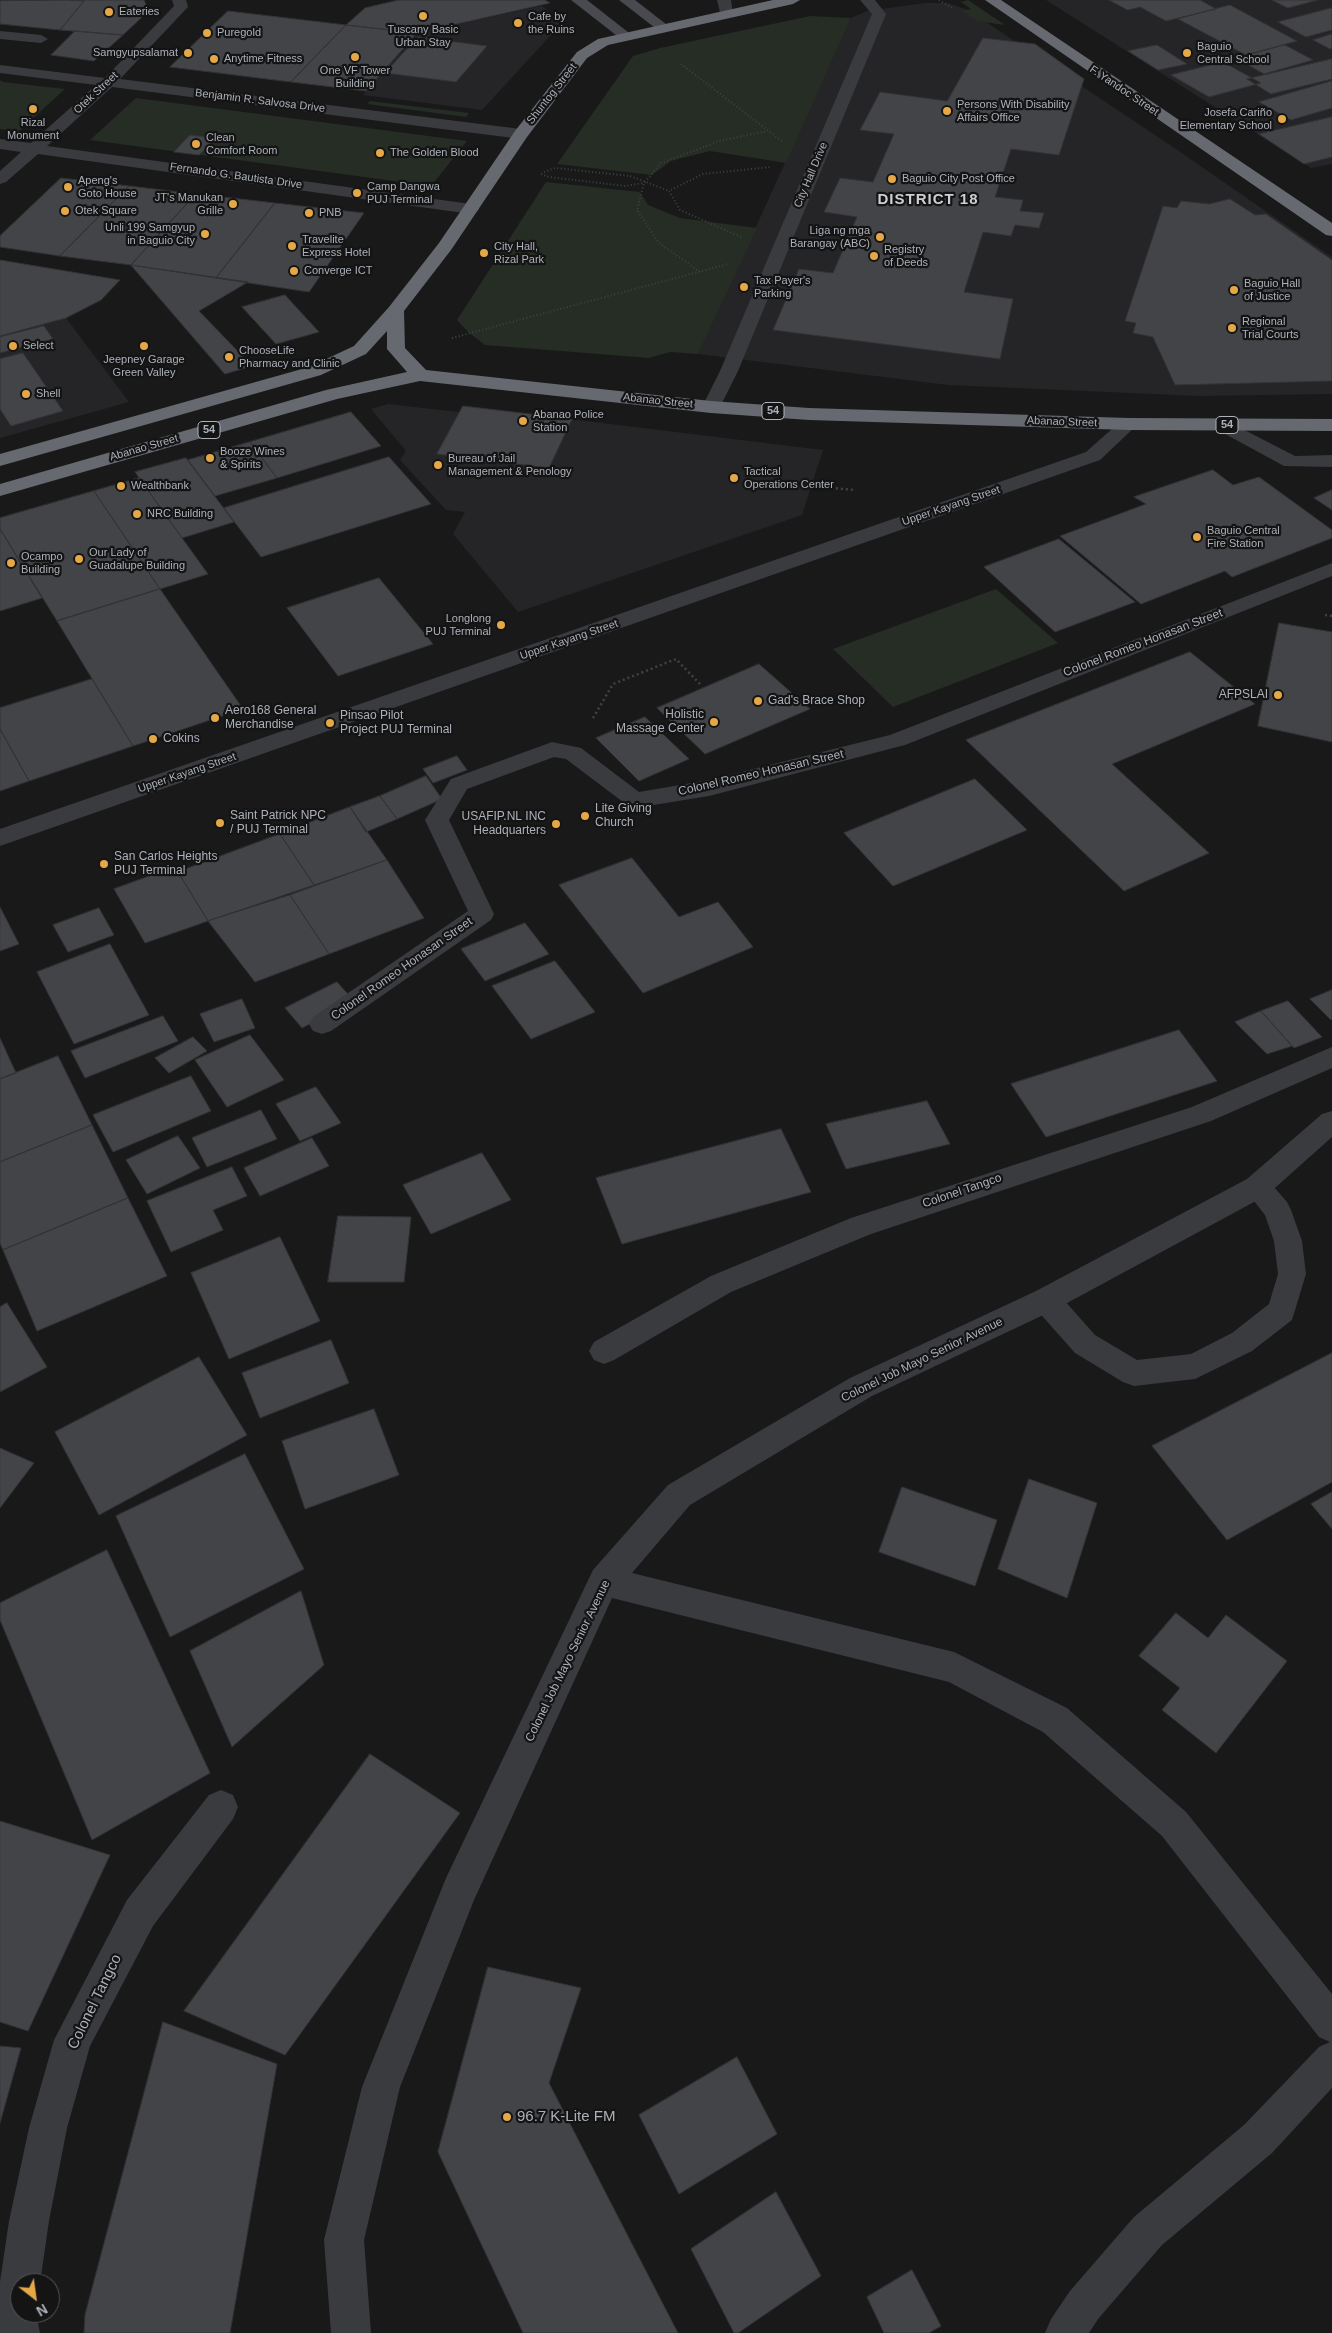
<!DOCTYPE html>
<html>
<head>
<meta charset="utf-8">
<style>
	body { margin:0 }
	#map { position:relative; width:1332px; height:2333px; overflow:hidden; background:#19191a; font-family:Arial,sans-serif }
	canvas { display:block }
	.north { position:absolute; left:10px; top:2273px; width:50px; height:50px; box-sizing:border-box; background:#141415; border:1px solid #515357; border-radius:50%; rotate:150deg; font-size:14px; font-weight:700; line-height:20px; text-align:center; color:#acb1b9 }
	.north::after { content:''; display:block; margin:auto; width:18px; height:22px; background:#e5a846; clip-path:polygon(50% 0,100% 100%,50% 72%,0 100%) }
</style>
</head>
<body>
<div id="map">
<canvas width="1332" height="2333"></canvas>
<div class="north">N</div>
</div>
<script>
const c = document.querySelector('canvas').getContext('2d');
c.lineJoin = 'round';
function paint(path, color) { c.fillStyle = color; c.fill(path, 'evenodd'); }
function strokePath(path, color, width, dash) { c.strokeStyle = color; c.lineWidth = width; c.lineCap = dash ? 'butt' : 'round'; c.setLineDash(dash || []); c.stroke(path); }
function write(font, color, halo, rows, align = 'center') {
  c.font = font + ' Arial,sans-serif'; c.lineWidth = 4.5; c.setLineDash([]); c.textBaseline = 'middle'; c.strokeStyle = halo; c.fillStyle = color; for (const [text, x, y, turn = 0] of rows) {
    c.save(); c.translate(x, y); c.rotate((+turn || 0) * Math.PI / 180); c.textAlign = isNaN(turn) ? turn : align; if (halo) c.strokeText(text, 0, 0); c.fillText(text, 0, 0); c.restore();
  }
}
paint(new Path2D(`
	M1046,0H1332V164L1311,168Z
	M925,3H947L968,10L1176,149L1332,257V394L1198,396L948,385L698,354L851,18L867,11Z
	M542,6L563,22L482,110L363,95L417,33Z
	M66,318L129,402L0,438V336Z
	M388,404L459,412L463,406L823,450L802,515L518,612L453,534L465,512L446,510L400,460L406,451L371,409Z`), '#252527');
paint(new Path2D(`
	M968,0L1005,25L977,21L962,11L971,9L961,2Z
	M810,16L851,18L786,163L710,151L671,161L652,175L557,164L633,56L660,48Z
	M0,80L3,82L65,89L18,132L0,129Z
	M136,98L467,141L431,186L90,140Z
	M370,101L469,113L466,117L367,104Z
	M546,182L640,192L648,205L680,218L757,228L698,354L670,352L649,358L485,345L468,332L457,320Z
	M996,589L1058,643L893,707L833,649Z`), '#252d25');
const building = new Path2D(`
	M69,0L84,1L60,30L0,24V1Z
	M70,0H144L147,7L141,18L123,35L60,30L84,1Z
	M399,0H545L550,3L417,33L346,25L365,8Z
	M1109,0H1200L1216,9L1166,21L1140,7L1128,10Z
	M1272,0H1318L1288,8Z
	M1230,5L1297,41L1246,55L1178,19Z
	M1332,8V30L1306,37L1278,22Z
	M228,11L346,25L291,82L170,67Z
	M346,25L417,33L366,91L291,82Z
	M75,31L123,35L94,61L51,55Z
	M1332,34V48L1330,49L1313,40Z
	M418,37L487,46L456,82L385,73Z
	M983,38L1035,44L1084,79L1059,155L1011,149L995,197L1023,200L1020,211L1044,213L1039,228L1015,225L1011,236L983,232L964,292L1013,299L1000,359L773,330L799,269L833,273L857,217L824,212L840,178L873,182L894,134L860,130L880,92L947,101Z
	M1157,45L1187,64L1158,70L1128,51Z
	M1285,45L1313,60L1264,74L1236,58Z
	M1332,59V79L1271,94L1247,79Z
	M1223,62L1261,83L1209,97L1171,75Z
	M1332,81V108L1291,120L1259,102Z
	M1332,117V157L1304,164L1259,134Z
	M190,135L216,138L199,155L174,152Z
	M61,178L129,186L60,256L0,247V236Z
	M129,186L196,194L131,265L60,256Z
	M196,194L275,203L216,278L131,265Z
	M1230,199L1255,215L1266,214L1332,260V381L1175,385L1153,337L1133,333L1136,323L1125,321L1163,206L1177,208L1181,201L1209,204Z
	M275,203L364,213L309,292L216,278Z
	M0,260L120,280L101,300L66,318L0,336Z
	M131,265L248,282L199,311L252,366L225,374Z
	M285,295L319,332L276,344L242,307Z
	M44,326L53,339L0,353V337Z
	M23,353L63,411L11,426L0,409V359Z
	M463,406L572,419L549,468L437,454Z
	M351,412L381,446L277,478L250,442Z
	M250,442L277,478L215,496L188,460Z
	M389,457L431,504L261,557L224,508Z
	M186,458L234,522L182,538L135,472Z
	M1213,470L1233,485L1259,477L1332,530V538L1232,577L1225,571L1141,604L1060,536L1146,504L1134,497Z
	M139,478L182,538L208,574L160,589L94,491Z
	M1332,490V510L1314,498Z
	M94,491L160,589L57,621L0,529V518Z
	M0,529L42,598L0,611Z
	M1059,539L1135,602L1055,632L984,567Z
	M379,578L433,644L338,676L287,608Z
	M160,589L243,709L133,746L57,621Z
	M1279,623L1332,632V742L1258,726Z
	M1190,652L1255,704L1112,764L1209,853L1124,891L966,740Z
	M759,664L810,709L705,754L657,708Z
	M92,679L133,746L29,781L0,729V708Z
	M645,717L689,759L639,781L596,738Z
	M0,729L29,781L0,791Z
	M457,756L467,770L433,783L423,769Z
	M426,776L442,799L397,819L380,796Z
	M975,779L1027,830L893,886L844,833Z
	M380,796L397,819L366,832L350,807Z
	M350,807L387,860L314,885L280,834Z
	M280,834L314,885L208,921L178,872Z
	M632,858L679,917L718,902L753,947L643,993L559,885Z
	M387,860L424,918L329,954L290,895Z
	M175,867L208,921L145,943L114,889Z
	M290,895L329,954L255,982L208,921Z
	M0,907L19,944L0,951Z
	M99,908L114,935L68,952L53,925Z
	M525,923L549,954L485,981L461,949Z
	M110,944L149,1015L74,1044L37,972Z
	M555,961L595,1012L531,1039L492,986Z
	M337,982L354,1001L302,1028L285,1008Z
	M1332,990V1019L1331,1020L1310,999Z
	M242,999L255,1028L214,1042L200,1014Z
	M1288,1001L1322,1037L1294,1048L1261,1011Z
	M1261,1011L1292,1046L1267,1054L1235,1022Z
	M163,1016L178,1041L85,1078L71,1051Z
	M1179,1030L1217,1081L1046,1137L1011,1084Z
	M250,1035L284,1080L227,1107L195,1060Z
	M193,1037L207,1051L169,1073L155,1058Z
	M0,1038L16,1073L0,1079Z
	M58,1056L92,1125L0,1162V1079Z
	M191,1076L211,1111L113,1152L93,1115Z
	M316,1087L341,1123L300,1141L276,1104Z
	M927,1101L950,1144L846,1169L826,1124Z
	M261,1110L277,1139L207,1167L192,1138Z
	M92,1125L128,1198L3,1250L0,1243V1162Z
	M781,1129L811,1192L622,1244L596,1178Z
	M178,1136L200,1168L147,1194L126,1160Z
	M312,1138L329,1166L260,1196L244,1168Z
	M482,1153L511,1200L431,1234L403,1185Z
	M232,1167L247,1196L213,1210L223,1230L171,1252L147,1201Z
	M128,1198L167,1276L37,1331L3,1250Z
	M338,1216L411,1217L404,1282H328Z
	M280,1237L320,1321L229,1359L191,1273Z
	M7,1303L47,1367L0,1392V1307Z
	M331,1340L349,1383L260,1418L242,1373Z
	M1332,1353V1482L1227,1540L1152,1446Z
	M199,1357L247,1435L99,1515L55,1432Z
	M374,1409L399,1475L305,1509L282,1441Z
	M0,1448L34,1463L0,1508Z
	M245,1454L304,1569L170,1637L116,1516Z
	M1029,1479L1097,1503L1067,1598L998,1569Z
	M902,1487L997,1520L975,1586L879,1552Z
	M1332,1492V1529L1311,1504Z
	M107,1550L210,1773L92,1840L0,1620V1603Z
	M301,1591L324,1665L232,1747L190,1651Z
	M1176,1613L1208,1638L1226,1615L1287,1661L1216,1753L1162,1710L1180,1688L1139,1656Z
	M370,1754L460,1813L285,2055L184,2011Z
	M0,1821L110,1855L28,2031L0,2022Z
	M488,1967L581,1988L549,2083L678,2333H523L438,2152Z
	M163,2022L277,2064L230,2333H84L85,2315Z
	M0,2046L21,2048L0,2123Z
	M737,2057L777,2134L679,2194L639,2115Z
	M776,2192L821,2276L738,2333H734L691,2249Z
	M912,2270L941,2326L929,2333H884L867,2297Z`);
paint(building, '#434447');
strokePath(building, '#333336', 1);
strokePath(new Path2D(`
	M939,0L954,9
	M681,64L783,142
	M544,172L555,168L630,176L669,191
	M541,174L549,177L625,186L643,183
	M741,237L680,210L669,191L703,174L771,167
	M700,272L659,243L637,210L644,183L661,163L720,141L767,131
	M452,338L728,264`), '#404246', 2, [1, 2.5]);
strokePath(new Path2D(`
	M1292,375L1294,379
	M811,486L855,490
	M1325,615L1332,616
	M593,718L613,684L676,659L700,684`), '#404246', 2.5, [2, 3]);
paint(new Path2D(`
	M717,0H731L733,14L731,17H721Z
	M860,0H875L886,14L738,371L718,411L711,413L704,411L702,407L720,371L872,14Z
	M0,31L41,35L48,39L41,43L0,39Z
	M1223,419L1295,456L1332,455V467L1284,466L1216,429L1214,425L1216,421Z
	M1332,563V576L905,745L709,796L635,808L627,805L566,759L554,757L467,789L449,820L494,914L491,920L331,1031L322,1034L313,1031L309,1024L313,1017L468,911L425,820L451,779L552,742L581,748L639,792L709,780L890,735Z
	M1257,1176L1267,1179L1287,1202L1291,1210L1302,1241L1306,1274L1292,1320L1252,1351L1195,1379L1134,1386L1123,1382L1075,1353L1036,1309L1031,1300L1036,1291L1046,1288L1056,1291L1095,1335L1137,1360L1191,1354L1232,1333L1269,1304L1278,1274L1274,1241L1265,1215L1243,1187L1247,1179Z`), '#3a3b3f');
paint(new Path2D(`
	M172,0H186L188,7L120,79L521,129L527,131L529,134L527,137L521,139L112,87L47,146L471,204L477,206L479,209L477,212L471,214L38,154L6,182L0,184V171L21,152L0,149V139L31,143L96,85L0,73V65L105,78L174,6Z
	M1129,418L1136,420L1138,424L1100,460L0,846V829L1086,452L1122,420Z
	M1332,1047V1068L1211,1121L871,1234L731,1292L614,1360L604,1364L594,1360L589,1351L594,1342L711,1276L851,1218L1192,1107Z
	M1332,1111V1137L1267,1195L1056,1309L872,1396L690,1505L632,1573L954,1652L1067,1708L1186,1812L1332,1994V2088L1272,2153L1162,2245L1098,2319L1089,2333H1045L1051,2319L1070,2291L1134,2217L1244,2125L1319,2047L1330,2042L1319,2037L1162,1836L1043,1732L949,1682L612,1598L474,1900L400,2087L364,2240L371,2333H331L324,2240L362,2087L446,1878L593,1570L668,1485L850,1378L1036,1291L1247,1179L1322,1114Z
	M221,1790L233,1795L238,1807L233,1819L153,1926L90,2046L67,2128L49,2221L40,2283H20V2313H36L40,2333H0V2282L9,2221L29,2128L54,2040L127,1900L209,1795Z`), '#3a3b3f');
paint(new Path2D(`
	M571,0H587L633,36L626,40L621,39Z
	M619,0H635L671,28L664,32L659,31Z`), '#484a4f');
paint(new Path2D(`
	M773,0H800L793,4L608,45L587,58L527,137L451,250L404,311L405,348L426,370L711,401L809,408L1129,418L1332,419V431L1129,430L809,420L711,413L420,381L337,399L0,496V484L326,390L407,372L387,349V331L366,354L321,375L0,466V454L309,367L354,346L389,307L439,243L515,131L577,52L598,39Z
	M985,0H1001L1332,223V236L1326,235Z`), '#666970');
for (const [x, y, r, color] of [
	[109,12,5,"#e5a846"],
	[423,16,5,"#e5a846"],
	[518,23,5,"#e5a846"],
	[207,33,5,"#e5a846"],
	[188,53,5,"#e5a846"],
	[1187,53,5,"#e5a846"],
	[355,57,5,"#e5a846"],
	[214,59,5,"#e5a846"],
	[33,109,5,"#e5a846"],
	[947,111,5,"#e5a846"],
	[1282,119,5,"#e5a846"],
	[196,144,5,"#e5a846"],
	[380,153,5,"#e5a846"],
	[892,179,5,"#e5a846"],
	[68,187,5,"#e5a846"],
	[357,193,5,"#e5a846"],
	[233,204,5,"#e5a846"],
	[65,211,5,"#e5a846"],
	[309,213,5,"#e5a846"],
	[205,234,5,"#e5a846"],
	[880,237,5,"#e5a846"],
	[292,246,5,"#e5a846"],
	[484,253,5,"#e5a846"],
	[874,256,5,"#e5a846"],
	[294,271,5,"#e5a846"],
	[744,287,5,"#e5a846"],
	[1234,290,5,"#e5a846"],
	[1232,328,5,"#e5a846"],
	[13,346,5,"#e5a846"],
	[144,346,5,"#e5a846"],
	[229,357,5,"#e5a846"],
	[26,394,5,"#e5a846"],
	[523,421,5,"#e5a846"],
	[210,458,5,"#e5a846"],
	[438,465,5,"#e5a846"],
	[734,478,5,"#e5a846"],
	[121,486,5,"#e5a846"],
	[137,514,5,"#e5a846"],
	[1197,537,5,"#e5a846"],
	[79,559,5,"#e5a846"],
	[11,563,5,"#e5a846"],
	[501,625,5,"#e5a846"],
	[1278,695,5,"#e5a846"],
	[758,701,5,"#e5a846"],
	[215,718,5,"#e5a846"],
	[714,722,5,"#e5a846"],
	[330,723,5,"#e5a846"],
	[153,739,5,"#e5a846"],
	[585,816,5,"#e5a846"],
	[220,823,5,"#e5a846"],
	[556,824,5,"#e5a846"],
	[104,864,5,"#e5a846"],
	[507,2117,5,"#e5a846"]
]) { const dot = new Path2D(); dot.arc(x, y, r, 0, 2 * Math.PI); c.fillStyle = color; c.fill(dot); strokePath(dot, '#141415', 2); }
write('11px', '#acb1b9', '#141415', [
	["Eateries",119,12],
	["Cafe by",528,17],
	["the Ruins",528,30],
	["Tuscany Basic",423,30,"center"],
	["Urban Stay",423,43,"center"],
	["Puregold",217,33],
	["Baguio",1197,47],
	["Central School",1197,60],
	["Samgyupsalamat",178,53,"right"],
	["Anytime Fitness",224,59],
	["One VF Tower",355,71,"center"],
	["Building",355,84,"center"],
	["Persons With Disability",957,105],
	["Affairs Office",957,118],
	["Josefa Cariño",1272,113,"right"],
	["Elementary School",1272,126,"right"],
	["Rizal",33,123,"center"],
	["Monument",33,136,"center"],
	["Clean",206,138],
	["Comfort Room",206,151],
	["The Golden Blood",390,153],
	["Baguio City Post Office",902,179],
	["Apeng's",78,181],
	["Goto House",78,194],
	["Camp Dangwa",367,187],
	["PUJ Terminal",367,200],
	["JT's Manukan",223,198,"right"],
	["Grille",223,211,"right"],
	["Otek Square",75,211],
	["PNB",319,213],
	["Unli 199 Samgyup",195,228,"right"],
	["in Baguio City",195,241,"right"],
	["Liga ng mga",870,231,"right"],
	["Barangay (ABC)",870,244,"right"],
	["Travelite",302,240],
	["Express Hotel",302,253],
	["City Hall,",494,247],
	["Rizal Park",494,260],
	["Registry",884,250],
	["of Deeds",884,263],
	["Converge ICT",304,271],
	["Tax Payer's",754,281],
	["Parking",754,294],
	["Baguio Hall",1244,284],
	["of Justice",1244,297],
	["Regional",1242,322],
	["Trial Courts",1242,335],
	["Select",23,346],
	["ChooseLife",239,351],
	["Pharmacy and Clinic",239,364],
	["Jeepney Garage",144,360,"center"],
	["Green Valley",144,373,"center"],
	["Shell",36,394],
	["Abanao Police",533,415],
	["Station",533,428],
	["Booze Wines",220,452],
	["& Spirits",220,465],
	["Bureau of Jail",448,459],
	["Management & Penology",448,472],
	["Tactical",744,472],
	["Operations Center",744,485],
	["Wealthbank",131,486],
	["NRC Building",147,514],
	["Baguio Central",1207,531],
	["Fire Station",1207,544],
	["Our Lady of",89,553],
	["Guadalupe Building",89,566],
	["Ocampo",21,557],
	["Building",21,570],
	["Longlong",491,619,"right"],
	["PUJ Terminal",491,632,"right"]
], 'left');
write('11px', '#acb1b9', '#141415', [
	["F. Yandoc Street",1124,91,34],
	["Otek Street",96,93,-43],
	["Shuntog Street",552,94,-52],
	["Benjamin R. Salvosa Drive",260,101,7],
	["City Hall Drive",811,175,-67],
	["Fernando G. Bautista Drive",236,176,8],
	["Abanao Street",658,401,6],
	["Abanao Street",1062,422,2],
	["Abanao Street",144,448,-16],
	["Upper Kayang Street",951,506,-19],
	["Upper Kayang Street",569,640,-19],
	["Upper Kayang Street",187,773,-19]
]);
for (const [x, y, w] of [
	[773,411,22],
	[1227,425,22],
	[209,430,22]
]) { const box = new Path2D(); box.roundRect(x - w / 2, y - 8.5, w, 17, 4); c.fillStyle = '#141415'; c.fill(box); strokePath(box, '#acb1b9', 1); }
write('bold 11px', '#acb1b9', null, [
	["54",773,411],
	["54",1227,425],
	["54",209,430]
]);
write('12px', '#acb1b9', '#141415', [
	["Colonel Romeo Honasan Street",1143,643,-21],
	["Colonel Romeo Honasan Street",761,773,-13],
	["Colonel Romeo Honasan Street",402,969,-35],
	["Colonel Tangco",962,1191,-19],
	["Colonel Job Mayo Senior Avenue",922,1360,-26],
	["Colonel Job Mayo Senior Avenue",568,1661,-64]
]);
write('12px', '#acb1b9', '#141415', [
	["AFPSLAI",1268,695,"right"],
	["Gad's Brace Shop",768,701],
	["Aero168 General",225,711],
	["Merchandise",225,725],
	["Holistic",704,715,"right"],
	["Massage Center",704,729,"right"],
	["Pinsao Pilot",340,716],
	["Project PUJ Terminal",340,730],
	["Cokins",163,739],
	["Lite Giving",595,809],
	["Church",595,823],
	["Saint Patrick NPC",230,816],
	["/ PUJ Terminal",230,830],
	["USAFIP.NL INC",546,817,"right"],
	["Headquarters",546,831,"right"],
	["San Carlos Heights",114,857],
	["PUJ Terminal",114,871]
], 'left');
c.letterSpacing = '1px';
write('bold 15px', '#cdcfd5', '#141415', [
	["DISTRICT 18",928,200]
]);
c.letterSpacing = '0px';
write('15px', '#acb1b9', '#141415', [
	["Colonel Tangco",95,2002,-64]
]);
write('15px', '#acb1b9', '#141415', [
	["96.7 K-Lite FM",517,2117]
], 'left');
</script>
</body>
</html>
